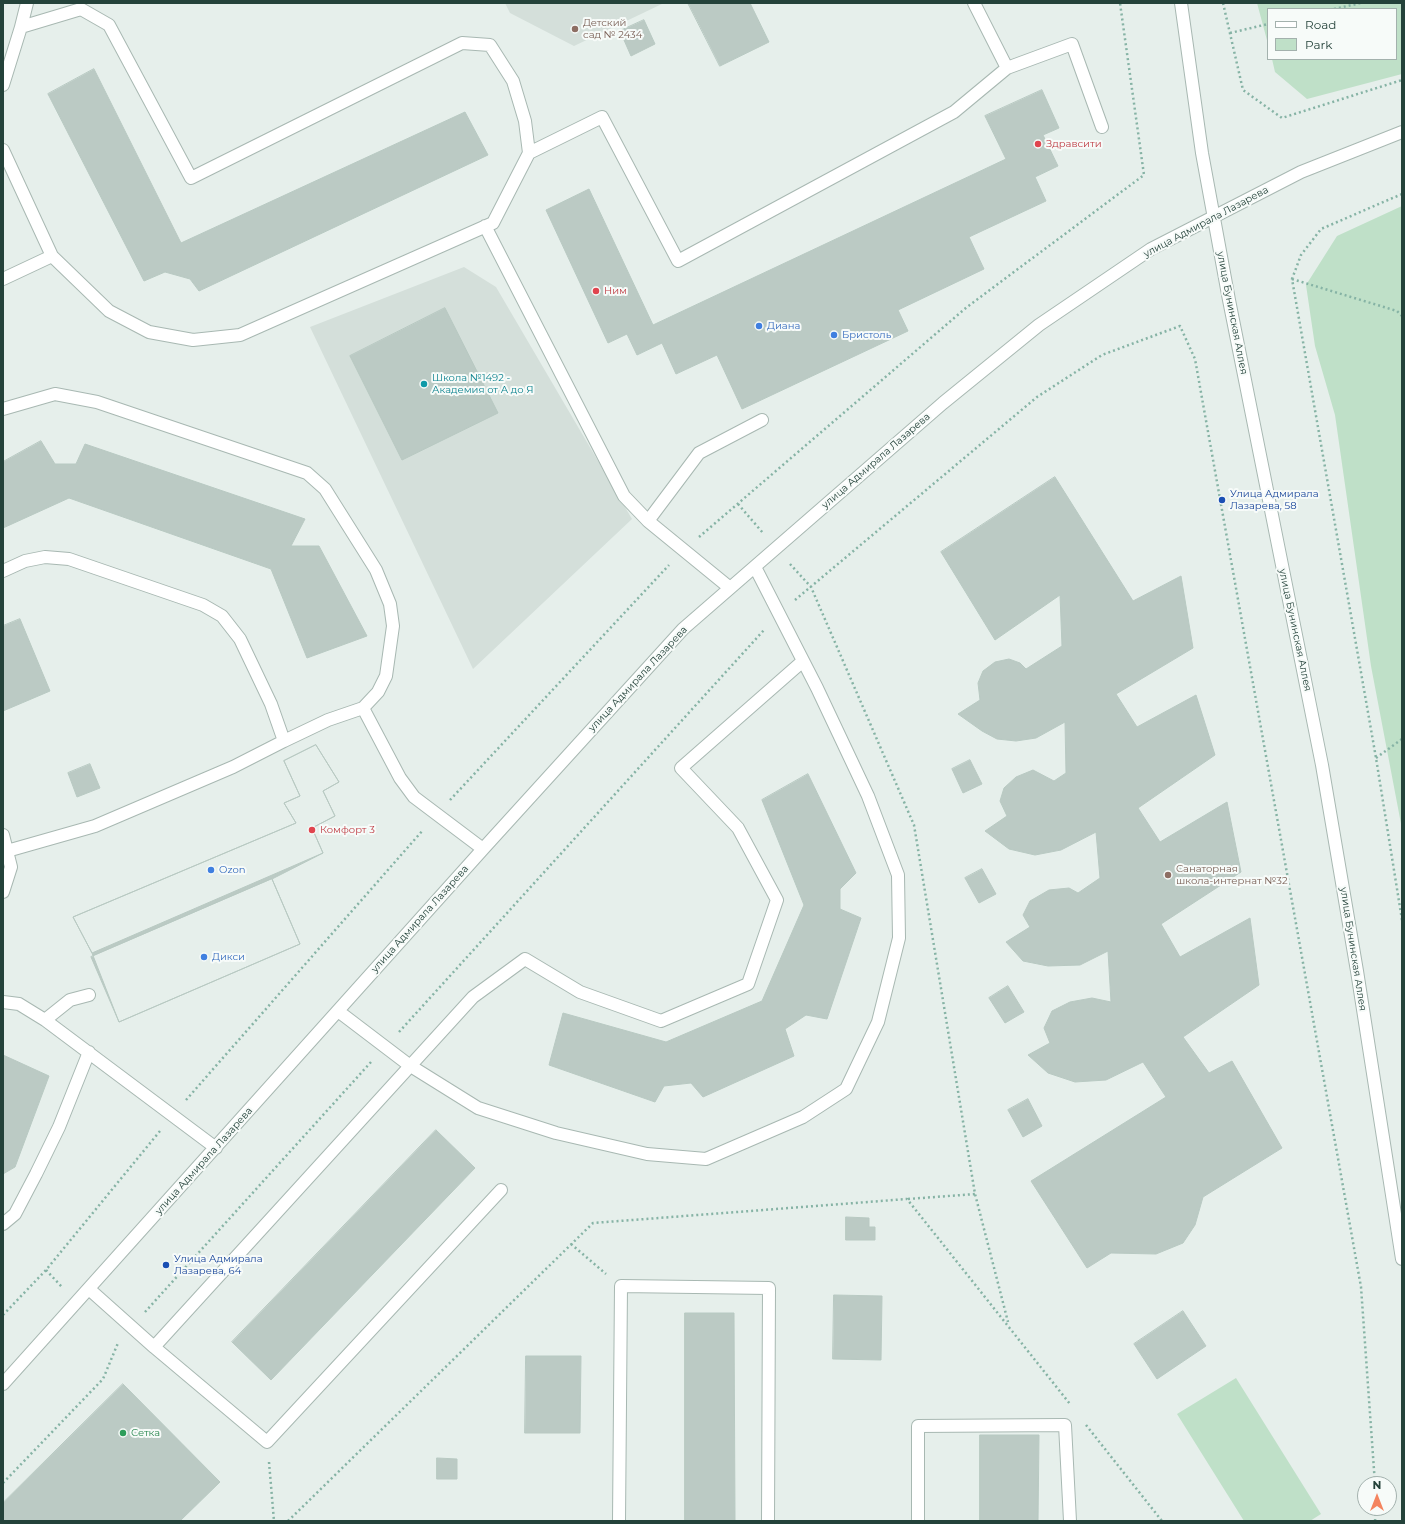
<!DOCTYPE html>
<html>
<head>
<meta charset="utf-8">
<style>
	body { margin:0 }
	#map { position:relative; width:1405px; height:1524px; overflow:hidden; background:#e6efeb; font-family:Montserrat,sans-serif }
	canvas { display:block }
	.frame { position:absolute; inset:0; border:4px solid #24423a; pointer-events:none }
	.legend { position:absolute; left:1267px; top:8px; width:130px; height:52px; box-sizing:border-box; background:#f7fbf9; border:1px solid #a3b1ad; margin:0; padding:5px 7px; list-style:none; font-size:12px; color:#24423a }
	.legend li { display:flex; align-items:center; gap:8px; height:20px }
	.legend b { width:20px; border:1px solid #a3b1ad }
	.north { position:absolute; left:1357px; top:1476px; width:40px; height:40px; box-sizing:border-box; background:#f7fbf9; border:1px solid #a3b1ad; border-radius:50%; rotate:0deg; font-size:11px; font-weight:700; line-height:16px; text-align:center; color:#24423a }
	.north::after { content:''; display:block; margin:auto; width:14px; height:18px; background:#f4845f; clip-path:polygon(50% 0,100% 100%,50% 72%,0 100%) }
</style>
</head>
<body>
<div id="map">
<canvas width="1405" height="1524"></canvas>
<div class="frame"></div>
<ul class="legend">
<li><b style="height:5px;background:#fff"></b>Road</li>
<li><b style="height:11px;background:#bfe0c8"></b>Park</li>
</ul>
<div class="north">N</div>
</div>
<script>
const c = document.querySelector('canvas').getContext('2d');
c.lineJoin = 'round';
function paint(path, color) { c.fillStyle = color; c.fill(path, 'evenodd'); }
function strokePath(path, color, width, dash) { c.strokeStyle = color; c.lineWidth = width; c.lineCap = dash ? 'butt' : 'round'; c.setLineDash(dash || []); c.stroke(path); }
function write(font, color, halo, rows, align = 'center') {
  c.font = font + ' Montserrat,sans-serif'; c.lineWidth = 4; c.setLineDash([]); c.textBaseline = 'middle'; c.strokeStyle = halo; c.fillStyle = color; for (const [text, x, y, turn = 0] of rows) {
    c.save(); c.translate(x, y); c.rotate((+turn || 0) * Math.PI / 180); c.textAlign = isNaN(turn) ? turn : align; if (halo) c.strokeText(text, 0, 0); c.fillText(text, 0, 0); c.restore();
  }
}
paint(new Path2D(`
	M505,3H664L574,46L510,13Z
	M464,267L496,287L632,519L473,669L310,327Z`), '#d4dfda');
paint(new Path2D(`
	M1257,3H1402V74L1307,99L1275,72L1272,59H1396V9H1268V44Z
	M1402,206V829L1371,666L1335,415L1315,346L1306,285L1337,236Z
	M1236,1378L1321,1514L1310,1521H1244L1177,1414Z`), '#bfe0c8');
const building = new Path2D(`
	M688,3H750L769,42L720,66Z
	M644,20L655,44L631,56L620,31Z
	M94,69L181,243L465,112L488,155L199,291L190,279L165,272L144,281L48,94Z
	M1042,90L1059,128L1043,135L1058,166L1035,177L1046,201L969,237L984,269L898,310L908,331L742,409L717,355L676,374L662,343L637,355L627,334L608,343L546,210L589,189L653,325L1006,159L985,116Z
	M445,308L498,413L402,460L350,356Z
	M41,441L55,464H76L85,444L305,519L291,546H319L367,636L307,658L271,569L69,498L3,528V462Z
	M1055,477L1133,601L1181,576L1193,648L1116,694L1137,727L1196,695L1215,755L1138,808L1160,842L1227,802L1241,872L1161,924L1180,957L1250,918L1259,985L1183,1037L1209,1073L1232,1061L1282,1148L1203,1197L1195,1225L1183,1243L1156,1254L1111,1253L1087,1268L1031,1181L1166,1097L1143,1062L1106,1080L1075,1082L1048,1073L1028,1055L1050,1043L1044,1028L1052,1011L1070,1002L1092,998L1111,1002L1108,951L1080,965L1048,966L1023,961L1006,942L1030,927L1023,915L1030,901L1049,890L1069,888L1078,893L1100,878L1096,832L1061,850L1035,855L1009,849L985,831L1007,816L1000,801L1004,788L1016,777L1033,770L1054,781L1066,773L1065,722L1036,738L1016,741L997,739L982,731L958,714L980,700L978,683L983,671L995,662L1009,659L1020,663L1026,669L1062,646L1060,595L995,640L941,552Z
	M20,619L50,691L3,711V626Z
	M316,745L339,782L323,791L335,816L312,828L323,853L92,953L73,917L296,823L284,803L300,796L284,761Z
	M316,745L339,782L323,791L335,816L312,828L323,853L272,879L300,944L119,1022L92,953L73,917L296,823L284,803L300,796L284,761Z
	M970,760L982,784L963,793L952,769Z
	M90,764L100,788L77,797L68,773Z
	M808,774L856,873L840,889V909L861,918L827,1019L806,1015L785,1029L794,1056L703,1097L691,1083L664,1086L655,1102L549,1065L563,1013L666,1042L762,1001L804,905L762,800Z
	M982,869L996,894L979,903L965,878Z
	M272,879L300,944L119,1022L91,957Z
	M1008,986L1024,1012L1005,1023L989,998Z
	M3,1055L49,1076L15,1167L3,1174Z
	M1028,1099L1042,1126L1023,1137L1008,1110Z
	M436,1130L475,1168L271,1380L232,1342Z
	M846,1217L869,1218V1227H875V1240H846Z
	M834,1295L882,1296L881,1360L833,1359Z
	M1183,1311L1206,1346L1157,1379L1134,1344Z
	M685,1313H734L735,1521H685Z
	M526,1356H581L580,1433H525Z
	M123,1384L220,1482L180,1521H3V1503Z
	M980,1435H1039L1038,1521H980Z
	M437,1458L457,1459V1479H437Z`);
paint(building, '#bbcac4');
strokePath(building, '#b8c9c2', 1);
const minor = new Path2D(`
	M974,3L1007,68L1072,44L1102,127
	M1181,3L1202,153L1229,300L1322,765L1357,971L1402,1259
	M21,27L27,3
	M3,85L21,27L81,9L109,25L191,178L462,43L490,45L513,81L525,121L529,153L493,223L240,335L193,340L149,332L109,311L52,256
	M3,150L52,256L3,279
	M529,153L602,117L678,261L954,112L1007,68
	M485,226L624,496L648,521L730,588
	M3,409L55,394L97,402L307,473L325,489L376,570L390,604L393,626L386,676L378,692L363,708L400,778L414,797L483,849
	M648,521L699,453L762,420
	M3,571L25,561L45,557L69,559L203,605L222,616L240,639L271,704L284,741L233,767L95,826L7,851
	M284,741L328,720L363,708
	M3,835L11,867L3,892
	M3,1002L19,1004L45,1020L216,1148
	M338,1011L409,1065L478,1108L556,1133L647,1154L706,1159L803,1117L846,1089L878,1022L899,938L898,875L868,796L817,688L755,567
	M45,1020L70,1000L89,995
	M3,1224L15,1214L36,1174L59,1127L89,1052
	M89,1289L154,1347L267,1442L501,1190
	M154,1347L473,997L525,959L580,992L661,1021L748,984L777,900L738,828L681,768L803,661
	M3,1384L483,849L683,629L943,403L1039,325L1151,249L1301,172L1402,132
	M619,1521L621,1286L769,1288L768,1521
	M918,1521V1426L1065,1425L1070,1521`);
strokePath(minor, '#a8b8b2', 14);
strokePath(new Path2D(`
	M1223,3L1243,90L1282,118L1402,80
	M1334,9L1361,3
	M1230,33L1268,24
	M1402,194L1321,229L1301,255L1292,279L1376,758L1402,920
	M1292,279L1397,311L1402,316
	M738,504L763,533
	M699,537L967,307L1144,175L1120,3
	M790,564L811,587L914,825L975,1194L1008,1322
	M795,600L1037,397L1102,355L1180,326L1195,359L1361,1287L1375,1484
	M1376,758L1402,739
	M450,800L669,565
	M399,1032L764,630
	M186,1100L423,830
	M908,1199L975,1194
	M571,1244L606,1274
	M46,1270L62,1287
	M145,1312L371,1062
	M3,1315L46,1270L160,1131
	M1086,1425L1162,1521
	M269,1462L274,1521
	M3,1483L103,1379L118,1343
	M288,1521L593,1223L907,1199L1070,1404
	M1375,1521L1376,1508`), '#86b3a5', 2.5, [2, 3]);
strokePath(minor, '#fff', 12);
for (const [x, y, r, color] of [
	[575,29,4,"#8d6e63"],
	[1038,144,4,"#e0444e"],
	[596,291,4,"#e0444e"],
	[759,326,4,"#3f7fe0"],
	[834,335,4,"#3f7fe0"],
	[424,384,4,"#0f9aa8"],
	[1222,500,4,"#1a4fb4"],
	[312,830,4,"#e0444e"],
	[211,870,4,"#3f7fe0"],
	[1168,875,4,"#8d6e63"],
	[204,957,4,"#3f7fe0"],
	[166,1265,4,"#1a4fb4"],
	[123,1433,4,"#2e9e5b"]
]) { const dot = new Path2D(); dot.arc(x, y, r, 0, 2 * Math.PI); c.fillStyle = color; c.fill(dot); strokePath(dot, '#f7fbf9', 1.5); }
write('10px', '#785e54', '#f7fbf9', [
	["Детский",583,23],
	["сад № 2434",583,35],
	["Санаторная",1176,869],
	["школа-интернат №32",1176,881]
], 'left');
write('10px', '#be3a42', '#f7fbf9', [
	["Здравсити",1046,144],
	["Ним",604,291],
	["Комфорт 3",320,830]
], 'left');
write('10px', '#24423a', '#f7fbf9', [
	["улица Адмирала Лазарева",1206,222,-28],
	["улица Бунинская Аллея",1232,313,79],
	["улица Адмирала Лазарева",876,461,-41],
	["улица Бунинская Аллея",1295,630,78],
	["улица Адмирала Лазарева",638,679,-47],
	["улица Адмирала Лазарева",420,919,-48],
	["улица Бунинская Аллея",1353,949,81],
	["улица Адмирала Лазарева",204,1161,-48]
]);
write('10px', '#366cbe', '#f7fbf9', [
	["Диана",767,326],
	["Бристоль",842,335],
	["Ozon",219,870],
	["Дикси",212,957]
], 'left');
write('10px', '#0d838f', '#f7fbf9', [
	["Школа №1492 -",432,378],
	["Академия от А до Я",432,390]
], 'left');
write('10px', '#164399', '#f7fbf9', [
	["Улица Адмирала",1230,494],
	["Лазарева, 58",1230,506],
	["Улица Адмирала",174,1259],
	["Лазарева, 64",174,1271]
], 'left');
write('10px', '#27864d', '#f7fbf9', [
	["Сетка",131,1433]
], 'left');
</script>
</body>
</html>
